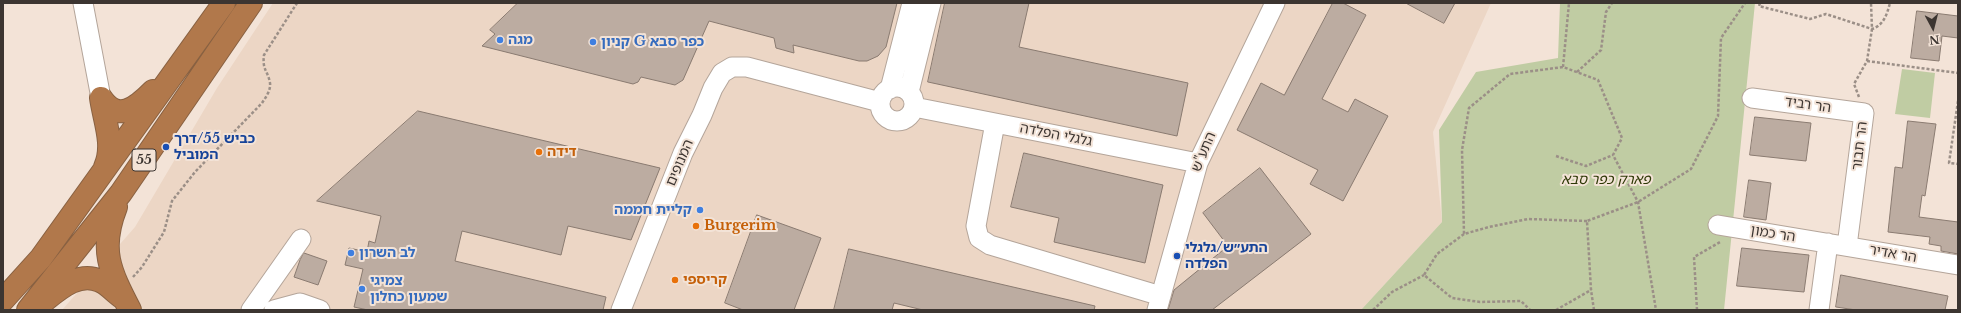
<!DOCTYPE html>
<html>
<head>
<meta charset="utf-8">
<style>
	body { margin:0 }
	#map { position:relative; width:1961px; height:313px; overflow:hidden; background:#f3e3d7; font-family:"Libre Baskerville",serif }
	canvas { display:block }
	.frame { position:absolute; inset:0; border:4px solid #3c3531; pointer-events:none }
	.north { position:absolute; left:1913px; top:8px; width:40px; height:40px; -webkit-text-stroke:3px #f3e3d7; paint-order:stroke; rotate:173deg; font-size:11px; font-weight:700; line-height:16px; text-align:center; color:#3c3531 }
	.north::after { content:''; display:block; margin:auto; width:14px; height:18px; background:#3c3531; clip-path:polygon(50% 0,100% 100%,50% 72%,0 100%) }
</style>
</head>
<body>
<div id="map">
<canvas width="1961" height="313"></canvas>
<div class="frame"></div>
<div class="north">N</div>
</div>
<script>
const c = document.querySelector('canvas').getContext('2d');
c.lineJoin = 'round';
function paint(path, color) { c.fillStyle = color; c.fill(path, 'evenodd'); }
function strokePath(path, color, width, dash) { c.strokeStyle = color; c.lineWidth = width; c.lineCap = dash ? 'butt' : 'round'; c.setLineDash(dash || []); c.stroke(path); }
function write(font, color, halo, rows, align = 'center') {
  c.font = font + ' "Libre Baskerville","Noto Sans Hebrew",serif'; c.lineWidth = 4; c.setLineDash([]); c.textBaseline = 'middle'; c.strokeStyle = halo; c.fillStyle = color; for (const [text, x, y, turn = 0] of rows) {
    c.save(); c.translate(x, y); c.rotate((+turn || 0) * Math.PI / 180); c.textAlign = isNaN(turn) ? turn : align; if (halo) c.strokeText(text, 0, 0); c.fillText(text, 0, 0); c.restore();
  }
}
paint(new Path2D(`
	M273,3H1491L1433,132L1442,222L1361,310H62L135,227L217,88Z`), '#ecd6c5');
paint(new Path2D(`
	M1560,3H1755L1724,310H1361L1442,222L1439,130L1476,72L1558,58Z
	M1902,69L1935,73L1930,118L1895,114Z`), '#c0cca3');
const building = new Path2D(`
	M518,3H897L886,47L878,56L867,61H859L793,45L794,53L776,48L774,38L709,21L683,80L675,85L641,77L638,82L633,84L482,46L495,34L490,30Z
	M945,3H1029L1019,47L1188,83L1177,136L928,82Z
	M1333,3H1343L1366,15L1322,99L1348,112L1355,99L1388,116L1343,201L1310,184L1318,170L1237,130L1261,83L1284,95Z
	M1406,3H1455L1444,23Z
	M1917,11L1958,16V38L1942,36L1939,61L1911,58Z
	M418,111L660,168L631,240L568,226L561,255L462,231L455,261L606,297L603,310H368L354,307L363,269L345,265L349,248L367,252L369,241L375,243L381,216L317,201Z
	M1755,117L1811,123L1806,161L1750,155Z
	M1908,121L1936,124L1925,196L1922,195L1919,217L1958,222V254L1941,251V246L1929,244L1930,237L1888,232L1895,167L1902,168Z
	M1024,153L1163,185L1145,263L1054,242L1059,218L1011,207Z
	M1260,168L1311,234L1212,310H1168L1174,290L1228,246L1203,213Z
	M1749,180L1771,183L1766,220L1744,217Z
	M757,215L821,238L794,310H743L725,303Z
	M1742,248L1809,255L1804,292L1737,286Z
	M849,249L1095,306L1094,310H923L894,303L892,310H834Z
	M304,253L327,261L318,285L294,277L300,260Z
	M1841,275L1948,296L1945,310H1856L1836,307Z`);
paint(building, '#bcaca1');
strokePath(building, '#8a7b71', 1);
const minor = new Path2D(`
	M83,3L101,98
	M880 104a17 17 0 1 1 34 0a17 17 0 1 1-34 0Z
	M890,89L912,3
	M909,92L931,3
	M1752,98L1864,113L1847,246
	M914,107L1198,163
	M995,123L976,226L979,238L990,245L1161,296
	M1718,225L1958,265
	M251,310L301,239
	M274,310L300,303L320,310
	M621,310L683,153L702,115L713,88L722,73L732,67H747L880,102
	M1157,310L1198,163L1275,3
	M1819,310L1828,243`);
const highway = new Path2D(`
	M101,98C118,123 136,108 153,91
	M101,98C104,120 115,145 105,167
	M116,207C99,250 110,271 130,310
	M3,300L41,258L224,3
	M44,301C59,289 79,271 100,281C108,284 115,293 123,298
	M28,310L121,193L251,3`);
strokePath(minor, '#b4a59a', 21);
strokePath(highway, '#886142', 24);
strokePath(new Path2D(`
	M1760,3L1759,6L1810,19L1826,14L1872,29C1884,25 1887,14 1890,3
	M1867,61L1958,73
	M1563,67L1569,3
	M1577,72L1601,50L1606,12L1612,3
	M1859,97L1854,84L1867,61L1872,29L1871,3
	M1958,101L1949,163L1958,164
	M1556,156L1586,166L1613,155
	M1587,221L1528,219L1489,227L1464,234L1462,150L1469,108L1510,74L1563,67L1598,80L1622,138L1613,155L1638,202L1656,310
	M1464,234L1437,254L1424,275L1452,298L1480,302L1521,301L1530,310
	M133,277L142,267L164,232L172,201L195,172L262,103C266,97 271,90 270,83C268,71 262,70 264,55L297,3
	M1373,310L1392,292L1424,275
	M1556,310L1591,290
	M1594,310L1591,290L1587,221L1638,202L1691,169L1718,116L1721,38L1745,3
	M1697,310L1694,257L1720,242`), '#9b8f87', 2.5, [3, 2]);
strokePath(minor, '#fff', 19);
strokePath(highway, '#b1784b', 22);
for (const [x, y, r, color] of [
	[500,40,4,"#3f7fe0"],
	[593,42,4,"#3f7fe0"],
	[166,147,4,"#1a4fb4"],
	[539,152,4,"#e8710a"],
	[700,210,4,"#3f7fe0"],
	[696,226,4,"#e8710a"],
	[351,253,4,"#3f7fe0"],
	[1177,256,4,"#1a4fb4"],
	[675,280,4,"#e8710a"],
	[362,289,4,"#3f7fe0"]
]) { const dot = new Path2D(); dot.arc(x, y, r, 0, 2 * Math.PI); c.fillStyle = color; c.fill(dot); strokePath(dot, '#f3e3d7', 1.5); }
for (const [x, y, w] of [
	[144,160,24]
]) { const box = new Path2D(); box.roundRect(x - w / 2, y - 11, w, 22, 3); c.fillStyle = '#f3e3d7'; c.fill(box); strokePath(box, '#3c3531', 1); }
write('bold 13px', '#3c3531', null, [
	["55",144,160]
]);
write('bold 14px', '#366cbe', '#f3e3d7', [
	["מגה",508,40],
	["קניון G כפר סבא",601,42],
	["קליית חממה",692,210,"right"],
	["לב השרון",359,253],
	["צמיגי",370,281],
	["שמעון כחלון",370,297]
], 'left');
write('14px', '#3c3531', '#f3e3d7', [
	["הר רביד",1808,105,8],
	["גלגלי הפלדה",1056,135,11],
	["הר תבור",1860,146,-83],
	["התע\"ש",1204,152,-67],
	["המנופים",680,163,-67],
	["הר כמון",1773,234,9],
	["הר אדיר",1893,254,10]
]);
write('bold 14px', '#164399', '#f3e3d7', [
	["כביש 55/דרך",174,139],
	["המוביל",174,155],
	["התע״ש/גלגלי",1185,248],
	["הפלדה",1185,264]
], 'left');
write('bold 14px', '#c56008', '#f3e3d7', [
	["דידה",547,152],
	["Burgerim",704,226],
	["קריספי",683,280]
], 'left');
write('italic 14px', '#2e3806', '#f3e3d7', [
	["פארק כפר סבא",1606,180]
]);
</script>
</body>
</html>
